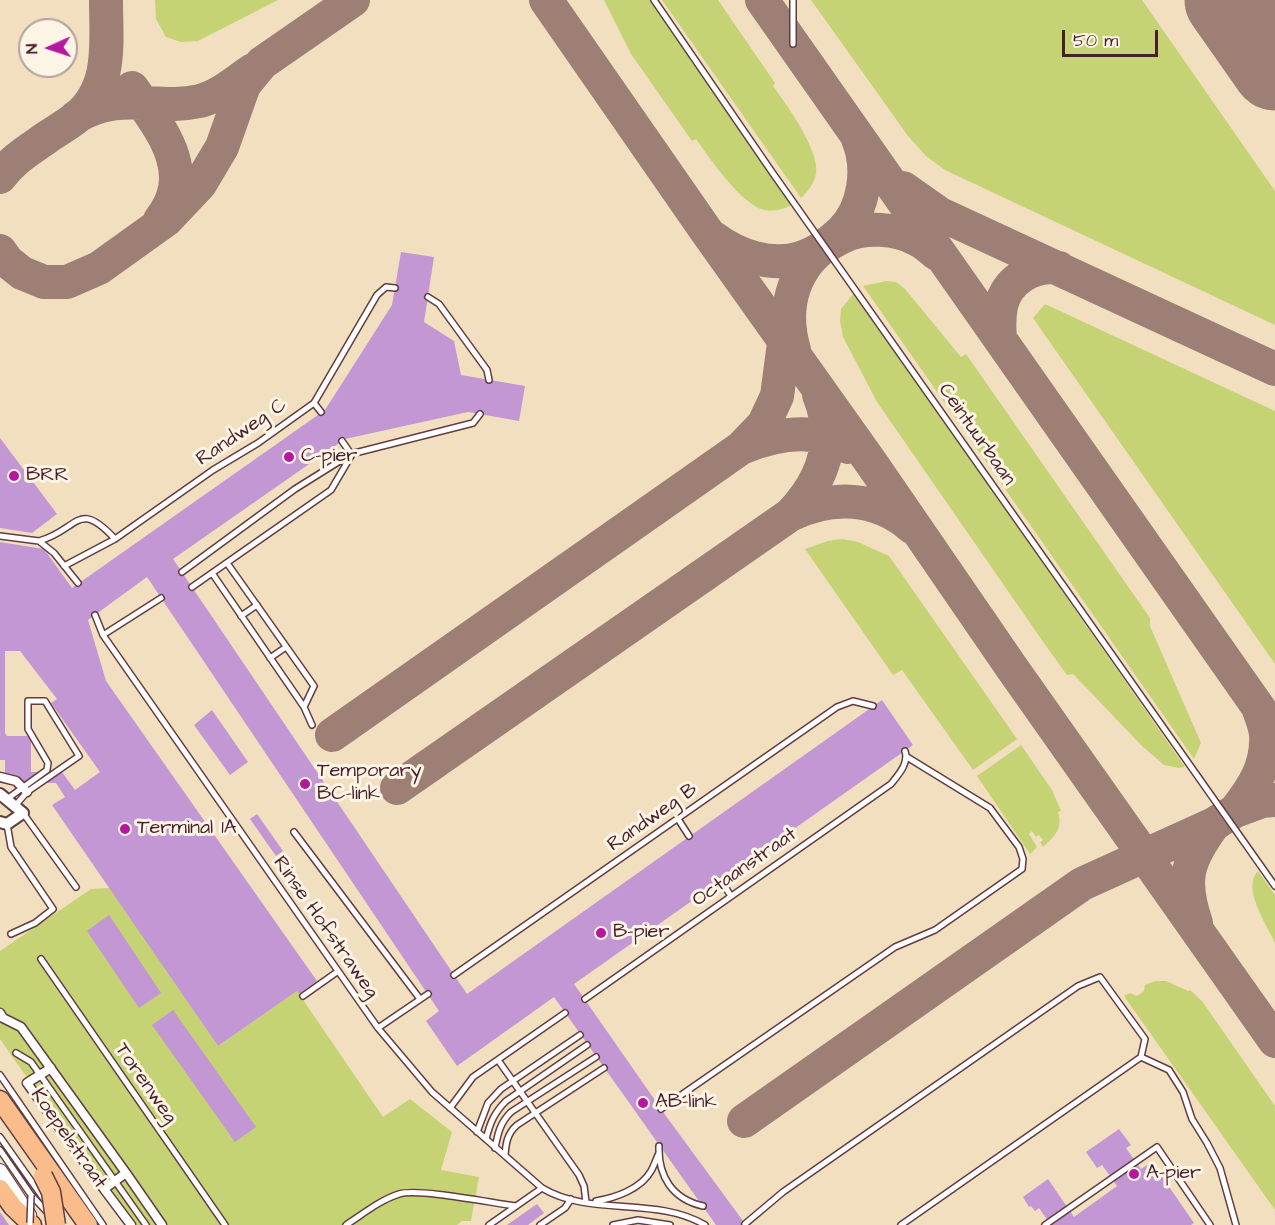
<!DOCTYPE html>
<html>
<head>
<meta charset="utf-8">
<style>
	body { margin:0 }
	#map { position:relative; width:1275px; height:1225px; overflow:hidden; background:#f2dfc0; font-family:"Architects Daughter",sans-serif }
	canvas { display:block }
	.north { position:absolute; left:18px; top:18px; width:60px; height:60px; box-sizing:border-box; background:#fcf5e5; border:2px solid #b59f9b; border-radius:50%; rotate:267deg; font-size:16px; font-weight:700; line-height:24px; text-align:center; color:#4a1f2b }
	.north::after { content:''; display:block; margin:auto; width:21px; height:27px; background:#b5179e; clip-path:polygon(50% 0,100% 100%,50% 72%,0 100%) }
	.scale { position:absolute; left:1062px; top:30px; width:96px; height:27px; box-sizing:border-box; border:3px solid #4a1f2b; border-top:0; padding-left:8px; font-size:18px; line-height:21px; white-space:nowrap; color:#4a1f2b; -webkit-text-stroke:4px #fcf5e5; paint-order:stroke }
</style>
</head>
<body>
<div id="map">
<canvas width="1275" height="1225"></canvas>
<div class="north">N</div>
<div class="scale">50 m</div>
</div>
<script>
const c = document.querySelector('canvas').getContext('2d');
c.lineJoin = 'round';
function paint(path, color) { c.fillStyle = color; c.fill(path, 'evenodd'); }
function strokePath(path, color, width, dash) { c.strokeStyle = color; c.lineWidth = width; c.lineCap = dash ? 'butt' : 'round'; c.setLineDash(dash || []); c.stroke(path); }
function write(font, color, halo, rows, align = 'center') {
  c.font = font + ' "Architects Daughter",sans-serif'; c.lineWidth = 6; c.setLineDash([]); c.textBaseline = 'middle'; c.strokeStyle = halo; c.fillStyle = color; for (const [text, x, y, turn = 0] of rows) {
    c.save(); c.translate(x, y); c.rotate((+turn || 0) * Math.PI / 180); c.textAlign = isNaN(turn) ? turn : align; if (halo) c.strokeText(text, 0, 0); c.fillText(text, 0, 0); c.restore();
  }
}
paint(new Path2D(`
	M155,0H278L198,41L181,42L166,37L156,19Z
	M604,0H650L792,205C783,209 774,212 764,210C741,204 710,159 696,139L692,141L631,54Z
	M662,0H718L775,83L773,86C787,105 813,142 816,165C818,178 810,190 801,198Z
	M811,0H1142L1275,191V325L945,170L926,156L908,136Z
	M886,281L896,282L905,289L961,357L966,354L1150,618V626L1201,743L1194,759L863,286Z
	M854,293L1185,767L1179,768L1164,765L1142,746L1073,674L1067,675L1046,646L877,402L843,337L840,321L841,309Z
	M1045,304L1275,411V664L1033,318Z
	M842,539L858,542L889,556L1017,739L973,770L902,670L893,675L805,549L828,541Z
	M1021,745L1052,790L1061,811L1058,812C1063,829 1055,836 1043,847L1040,842L1043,840L1039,835L1036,837L1032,831L1029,834L1037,847L1030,854L977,776Z
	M1258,871L1275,895V943C1267,925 1241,888 1258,871Z
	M110,888L218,1046L297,991L383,1117L410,1099L452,1132L441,1170L479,1177L471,1221H462L457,1225H130L0,1039V951L91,889Z
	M1155,981H1166L1188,991L1190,990L1202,1001L1275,1106V1210L1124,996L1130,993L1137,996L1144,991L1145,985Z`), '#c5d375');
strokePath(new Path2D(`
	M546,0L707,232L872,464L1012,668L1275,1041
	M762,0L1275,731
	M132,88C160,128 198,172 160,220
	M76,117C121,90 155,111 200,101C220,96 236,81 253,70
	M0,177C12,160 29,150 46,138C56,131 67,125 77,117C113,87 106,42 106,0
	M903,188L940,214L1275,369
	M714,238C738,256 771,267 801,258C816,253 828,244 842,237C864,226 897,228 918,240C925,243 931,249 937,254
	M0,251L7,261L22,273L44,282H67L99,268L166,220L200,184L222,147L244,85L262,63L353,0
	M1000,339C999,328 999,317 1001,306C1007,280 1033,264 1059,268
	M794,350C785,319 788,288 808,262C817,250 832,241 842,231C865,208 870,168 858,139
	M741,448C775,434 814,426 848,447
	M790,515C823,481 838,441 819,395
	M332,735L741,448L764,424L777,396L786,328
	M397,788L790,515C831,495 876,496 912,527
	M1235,811C1253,788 1268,766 1266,734C1265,725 1261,716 1258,707
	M1196,923C1181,879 1187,861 1214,824
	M744,1121L1082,884L1214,824L1235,811L1262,801L1275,800`), '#9e7f76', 34);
strokePath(new Path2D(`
	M1228,0L1275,67`), '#9e7f76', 87);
paint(new Path2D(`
	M401,252L434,257L424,322L454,341L461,375L525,386L519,421L468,412L345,439L173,559L467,994L882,700L913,745L574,984L666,1116L746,1225H716L554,997L457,1066L426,1021L439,1011L147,577L88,620L106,681L317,981L299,994L297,991L218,1046L52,805L65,797L56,783H0V772H5V760H0V542L44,549L72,588L325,410L392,305ZM5,651H20L57,699L51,703L100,772L75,790L62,772H31V736H7L5,733Z
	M0,438L57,514L32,533L0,528Z
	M212,710L248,762L230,775L194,725Z
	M257,814L283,851L276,856L250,819Z
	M109,915L161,993L139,1008L87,931Z
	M173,1010L256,1127L235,1142L152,1025Z
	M1119,1129L1131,1145L1126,1148L1141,1169L1152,1162L1194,1223L1191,1225H1051L1039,1208L1035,1211L1031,1206L1029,1207L1023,1197L1048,1179L1074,1217L1117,1186L1102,1165L1097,1168L1086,1152Z
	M537,1204L544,1213L528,1225H507Z
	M0,1212L9,1225H0Z`), '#c297d4');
const service = new Path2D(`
	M654,0L772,172L1275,886
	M793,0V44
	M428,297L439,304L487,370L489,380
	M314,403L321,412
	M342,441L351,454
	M0,536L39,541L54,553L78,583
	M39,541C79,530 77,498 115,539
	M64,566L115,539L213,470L258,443L314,403L377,295L386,287L395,288
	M182,572L295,489L351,454L473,423L480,414
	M212,573L304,707L314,686L227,563
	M192,587L331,490L351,456
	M95,615L103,635L378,1028L432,1092L542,1188C590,1217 656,1196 705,1225
	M241,616L257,605
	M103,635L161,598
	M270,658L286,647
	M304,707L312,725
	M7,799L47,770L48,763L28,729V701H45L79,756L27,792L15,806
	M23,813L76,887
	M678,819L689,836
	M7,824L11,847L53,909L35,923L11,934
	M294,832L420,999
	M721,881L731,896
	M41,959L225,1225
	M454,975L837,707L853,701L873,706
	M303,996L337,972
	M585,999L891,784C899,774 909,763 905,751
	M378,1028L428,994
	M16,1053L31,1062L146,1225
	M1141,1057L1169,1070L1183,1092L1192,1119L1207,1143L1220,1168L1236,1225
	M498,1060L579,1175L584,1186L586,1202
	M0,1075L103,1225
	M450,1108L473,1077L565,1013
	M661,1109L895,947L935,930L1022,869L1023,859L1019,847L990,808L907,757
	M477,1132L488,1103L501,1089L580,1035
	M0,1137L46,1202
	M486,1139C490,1123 494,1113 506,1101L587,1045
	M659,1146C658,1176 672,1199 703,1206
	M495,1148C498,1133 500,1123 511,1112L596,1057
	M0,1150L31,1195L48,1213
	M505,1155C506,1143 507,1134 517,1125L604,1068
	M596,1201C615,1198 641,1189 651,1171C654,1166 656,1159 659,1153
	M745,1224L783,1192L1078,986L1100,977L1145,1039L1141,1057L901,1225
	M346,1225C363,1214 380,1200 399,1194C419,1188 492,1203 516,1206
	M489,1225L542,1188
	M540,1225L565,1208L571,1199
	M613,1225L638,1220L670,1225
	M1045,1225L1157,1147L1210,1225`);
const pedestrian = new Path2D(`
	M0,777L16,781L27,792
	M0,1013L3,1018L21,1027L126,1173L104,1189L27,1083L51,1068
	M126,1173L162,1225
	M104,1189L131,1225`);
const minor = new Path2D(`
	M0,794L23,813L7,824L0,822`);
const tertiary = new Path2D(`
	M0,1171L29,1215`);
const primary = new Path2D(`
	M0,1100L88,1225
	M0,1189L13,1207L32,1225`);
strokePath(service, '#633c41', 8);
strokePath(pedestrian, '#633c41', 11);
strokePath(minor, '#633c41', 14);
strokePath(tertiary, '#633c41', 16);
strokePath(primary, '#633c41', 21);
strokePath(service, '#fff', 5);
strokePath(pedestrian, '#fff', 8);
strokePath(minor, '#fff', 10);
strokePath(tertiary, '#fff', 14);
strokePath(primary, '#f9bc8a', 18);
const serviceBridge = new Path2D(`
	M30,1223L31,1195`);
const primaryBridge = new Path2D(`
	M43,1176L51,1192L56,1225`);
strokePath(serviceBridge, '#633c41', 8, []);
strokePath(primaryBridge, '#633c41', 21, []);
strokePath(serviceBridge, '#fff', 5);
strokePath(primaryBridge, '#f9bc8a', 18);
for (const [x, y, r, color] of [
	[289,457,6,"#b5179e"],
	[14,476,6,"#b5179e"],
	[305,784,6,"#b5179e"],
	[125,829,6,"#b5179e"],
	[601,933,6,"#b5179e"],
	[643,1103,6,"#b5179e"],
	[1134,1174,6,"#b5179e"]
]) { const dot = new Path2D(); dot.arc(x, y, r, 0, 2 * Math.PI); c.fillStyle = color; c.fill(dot); strokePath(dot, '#fcf5e5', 2); }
write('20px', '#4a1f2b', '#fcf5e5', [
	["Randweg C",242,433,-34],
	["Ceintuurbaan",976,435,55],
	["Randweg B",653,818,-35],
	["Octaanstraat",745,868,-35],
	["Rinse Hofstraweg",325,928,55],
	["Torenweg",145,1084,55],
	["Koepelstraat",68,1139,55]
]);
write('20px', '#4a1f2b', '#fcf5e5', [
	["C-pier",301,457],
	["BRR",26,476],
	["Temporary",317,772],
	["BC-link",317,795],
	["Terminal 1A",137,829],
	["B-pier",613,933],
	["AB-link",655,1103],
	["A-pier",1146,1174]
], 'left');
</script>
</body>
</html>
